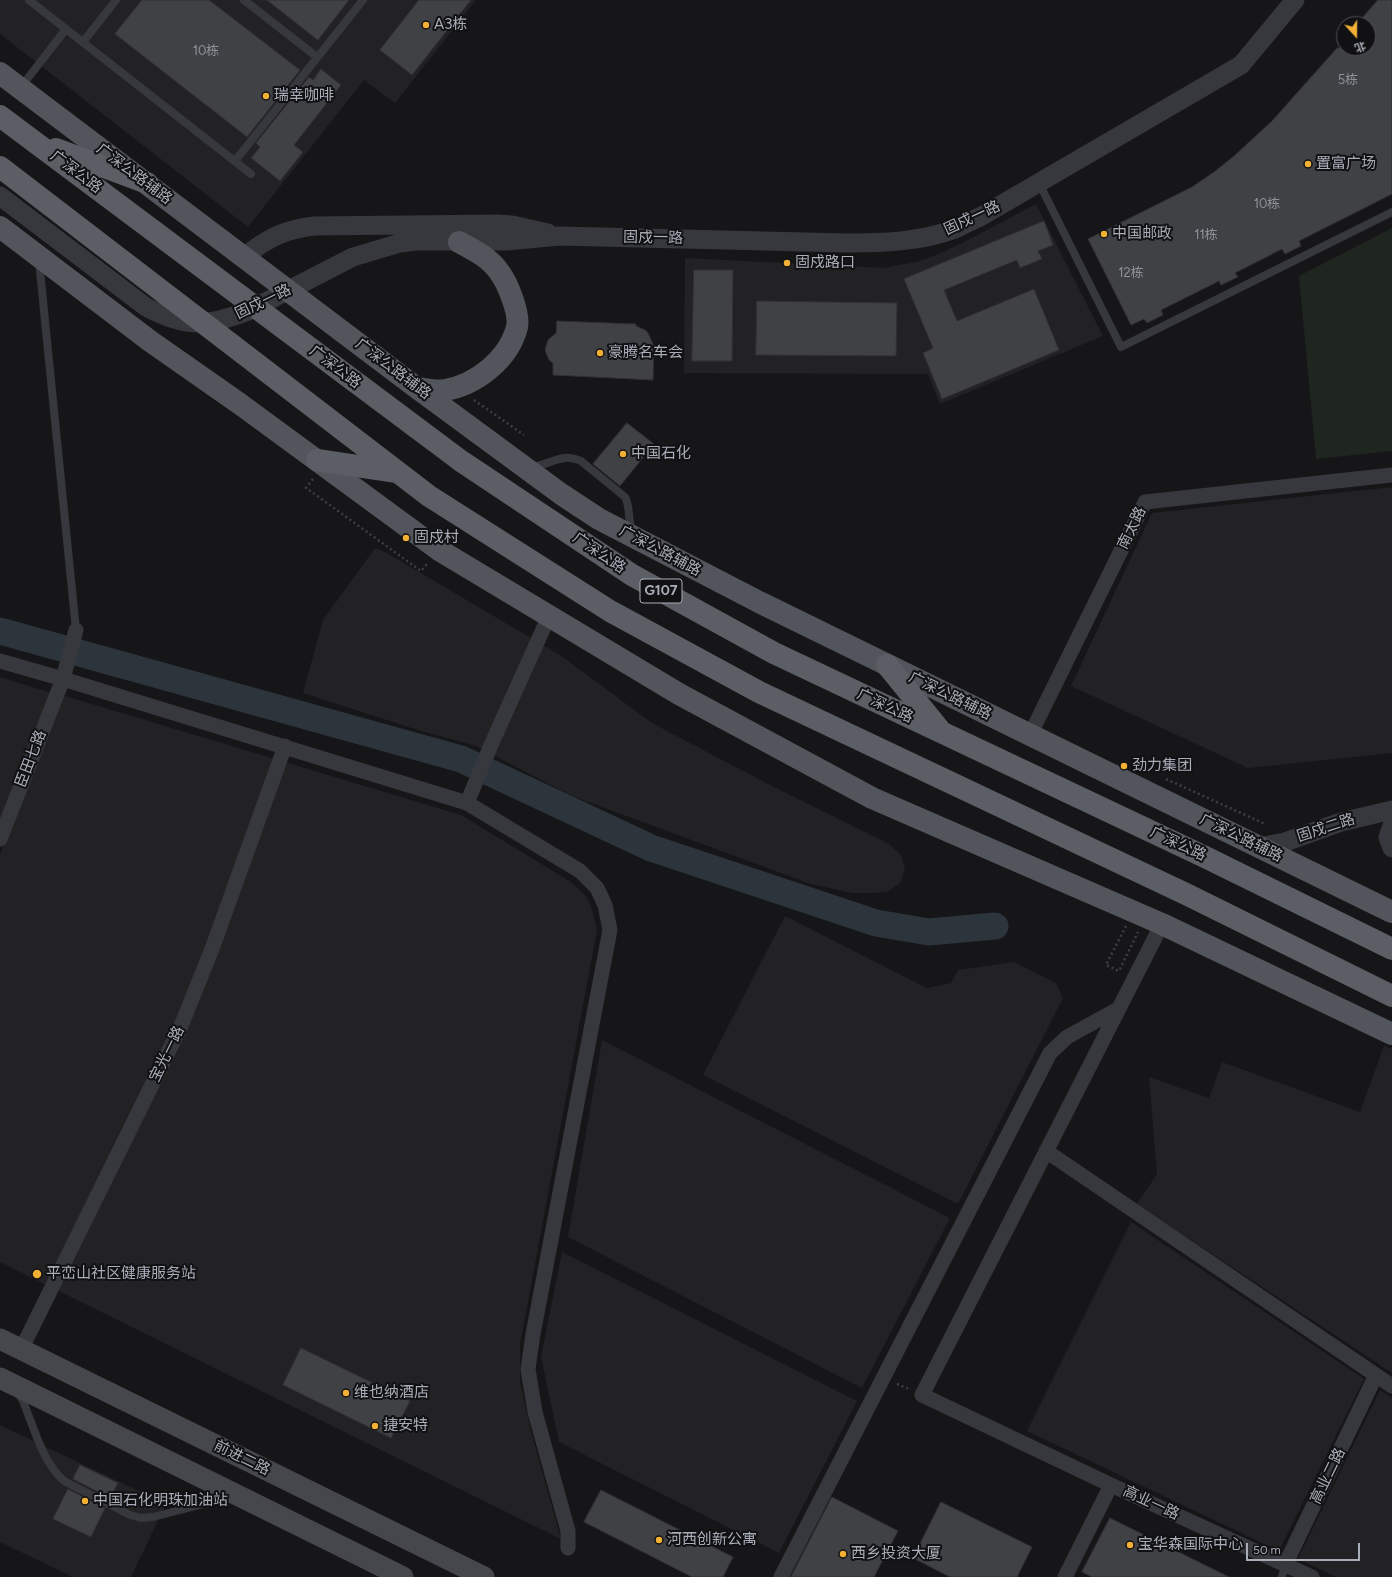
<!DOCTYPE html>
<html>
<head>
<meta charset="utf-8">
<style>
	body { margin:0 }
	#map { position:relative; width:1392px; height:1577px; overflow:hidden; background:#161618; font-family:Figtree,"Noto Sans SC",sans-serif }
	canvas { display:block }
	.north { position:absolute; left:1336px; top:16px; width:40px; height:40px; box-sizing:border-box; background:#111113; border:1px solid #4d4f55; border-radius:50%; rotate:159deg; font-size:11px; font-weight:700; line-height:16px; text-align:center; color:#a8adb8 }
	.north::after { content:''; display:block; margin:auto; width:14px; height:18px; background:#f2b134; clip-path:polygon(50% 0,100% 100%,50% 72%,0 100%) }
	.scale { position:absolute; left:1246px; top:1543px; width:114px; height:18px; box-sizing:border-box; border:2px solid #a8adb8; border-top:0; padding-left:5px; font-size:12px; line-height:14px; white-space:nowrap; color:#a8adb8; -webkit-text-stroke:3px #111113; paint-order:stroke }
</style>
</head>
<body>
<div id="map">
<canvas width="1392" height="1577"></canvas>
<div class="north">北</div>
<div class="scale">50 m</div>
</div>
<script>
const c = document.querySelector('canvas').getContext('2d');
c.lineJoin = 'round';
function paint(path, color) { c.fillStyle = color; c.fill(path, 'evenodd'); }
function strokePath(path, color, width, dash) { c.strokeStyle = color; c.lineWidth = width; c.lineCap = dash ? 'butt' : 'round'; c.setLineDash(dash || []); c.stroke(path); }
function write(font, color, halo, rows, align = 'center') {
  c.font = font + ' Figtree,"Noto Sans SC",sans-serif'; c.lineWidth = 4; c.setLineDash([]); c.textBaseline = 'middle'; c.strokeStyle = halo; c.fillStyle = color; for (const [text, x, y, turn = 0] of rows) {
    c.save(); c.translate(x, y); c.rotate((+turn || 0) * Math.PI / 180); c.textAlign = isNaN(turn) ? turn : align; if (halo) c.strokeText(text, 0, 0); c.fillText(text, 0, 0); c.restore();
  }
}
paint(new Path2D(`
	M0,0H476L395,103L364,80L248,227L0,34Z
	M1036,204L1103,336L940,404L928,374L684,373L685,258L884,268L920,261L941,253L962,243Z
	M1392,487V753L1248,768L1071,686L1152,513Z
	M375,548L385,552L560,655L652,723L766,783L889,844L901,855L905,869L900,883L887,892L875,893H852L811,884L572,796L476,746L418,730L303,693L323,620Z
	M0,677L52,693L0,825Z
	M62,695L461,815L571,882L586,896L592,909L597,930L520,1345V1382L530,1428L561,1539L0,1262V855Z
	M785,916L927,988L951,983L958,970L1014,962L1056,983L1063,998L958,1204L703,1075Z
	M602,1040L950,1218L862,1388L568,1237Z
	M1384,1046L1392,1049V1373L1137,1204L1157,1174L1149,1077L1209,1098L1222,1062L1360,1112Z
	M1131,1222L1364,1379L1279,1551L1027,1431Z
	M562,1252L857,1401L779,1553L559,1442L541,1357Z
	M1380,1390L1392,1398V1577H1336L1298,1559Z
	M0,1425L166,1504L131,1577H73L0,1542Z`), '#222225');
paint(new Path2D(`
	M1392,228V451L1316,459L1299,276Z`), '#1e261f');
strokePath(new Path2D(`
	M0,631L461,759L651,848L876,923L929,932L995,926`), '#2c353c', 27);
const building = new Path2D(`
	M142,0H209L300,70L247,137L115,34Z
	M267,0H349L318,40Z
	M419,0H471L412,75L380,50Z
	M1378,0H1392V194L1299,241L1301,246L1285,254L1282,249L1235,273L1238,277L1221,285L1219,281L1161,310L1163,315L1147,323L1144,319L1131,325L1088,239L1192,187L1214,172L1234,156L1272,121L1337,48H1368V24H1357Z
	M321,69L341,85L294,145L303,152L280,181L251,158L260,147L256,143L309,77L313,80Z
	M1044,221L1053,245L1038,251L1042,259L1020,268L1017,260L944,290L957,321L1034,289L1059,350L942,399L923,353L933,348L904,279Z
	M694,270H733L732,361H692Z
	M757,301L897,303L896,356L756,355Z
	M557,321L636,324V326L645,330L648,333L654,346L653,380L553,375V363L549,360L545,350L548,340L556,333Z
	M627,423L654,444L620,486L593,464Z
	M301,1348L410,1401L391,1438L283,1385Z
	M80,1465L118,1483L110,1498L73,1479Z
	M68,1489L105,1508L91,1537L53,1519Z
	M601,1490L733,1557L723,1577H692L584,1522Z
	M832,1497L898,1531L874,1577H791Z
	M941,1502L1032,1547L1017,1577H950L913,1558Z
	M1110,1518L1229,1577H1092L1082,1572Z`);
paint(building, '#404145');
strokePath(building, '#303034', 1);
strokePath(new Path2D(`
	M474,400L524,435
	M313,479L306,488L309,490L421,571L428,563
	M1166,779L1265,824
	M1126,926L1106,965L1119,971L1138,932
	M897,1384L909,1389`), '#3d3f44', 2.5, [2, 3]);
strokePath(new Path2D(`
	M29,0L251,174
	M244,0L317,57
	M83,42L116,0
	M21,87L66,29
	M235,161L363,0
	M1039,183L1121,347L1392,212
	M39,261L76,630
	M531,467C551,465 562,452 581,461L625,497C631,508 627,521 633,533
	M18,1393L23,1401C34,1428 42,1461 64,1481L130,1515L141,1518L153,1517L231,1497
	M1282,1577L1285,1565`), '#37383d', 8);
strokePath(new Path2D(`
	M0,661L63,679L467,803L580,871L597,888L605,905L610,930L533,1334L528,1369L535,1412L568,1531V1548
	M1030,735L1145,502L1392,475
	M467,803L491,745L549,616
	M0,839L63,679L76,630
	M1046,1151L1392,1386
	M21,1350L181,1026L212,949L285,746
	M1111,1485L922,1395L1162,924
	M1285,1565L1376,1375
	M781,1577L1050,1053L1067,1037L1118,1009
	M1065,1577L1111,1485L1312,1577`), '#37383d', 15);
strokePath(new Path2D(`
	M0,196L146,307C186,328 206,327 248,311L353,257L400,243L416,241H507L559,236L846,243C882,243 920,242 955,229C963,225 971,221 980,217L1241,65L1295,0
	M245,256C268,238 285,229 315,226L497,224L512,225L548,233
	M1392,826L1388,837L1392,848
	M1259,847L1285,842L1341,822L1392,810`), '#37383d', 19);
strokePath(new Path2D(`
	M0,1339L484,1577
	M0,1378L403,1577`), '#45474d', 21);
strokePath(new Path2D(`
	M0,73L417,388L561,494L599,519L759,602L1392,912
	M0,227L150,341L240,404L439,550L679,694L872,798L1162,924L1392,1034
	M417,388C426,389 436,392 445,390C476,385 509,359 517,327C520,314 508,284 500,273C490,258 474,250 459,242`), '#53555c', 22);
strokePath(new Path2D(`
	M0,116L461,461L632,575L774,653L1203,856L1392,949
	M56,149L147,183
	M0,167L429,496L610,611L759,692L1188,895L1392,996
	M317,460L397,472
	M887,665L939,729`), '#5b5e65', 22);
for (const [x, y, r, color] of [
	[426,25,4,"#f2b134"],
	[266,96,4,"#f2b134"],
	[1308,164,4,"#f2b134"],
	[1104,234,4,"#f2b134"],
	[787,263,4,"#f2b134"],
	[600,353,4,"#f2b134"],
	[623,454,4,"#f2b134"],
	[406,538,4,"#f2b134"],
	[1124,766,4,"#f2b134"],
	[37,1274,5,"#f2b134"],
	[346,1393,4,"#f2b134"],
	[375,1426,4,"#f2b134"],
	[85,1501,4,"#f2b134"],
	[659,1540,4,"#f2b134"],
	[1130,1545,4,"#f2b134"],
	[843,1554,4,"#f2b134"]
]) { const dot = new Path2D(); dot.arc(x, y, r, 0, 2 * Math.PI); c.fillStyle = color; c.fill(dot); strokePath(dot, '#111113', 1.5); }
write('13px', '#8e929b', null, [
	["10栋",206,51],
	["5栋",1348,80],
	["10栋",1267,204],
	["11栋",1206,235],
	["12栋",1131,273]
]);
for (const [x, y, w] of [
	[661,591,42]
]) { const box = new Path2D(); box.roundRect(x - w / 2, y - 12, w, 24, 3); c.fillStyle = '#111113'; c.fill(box); strokePath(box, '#a8adb8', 1); }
write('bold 14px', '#a8adb8', null, [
	["G107",661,591]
]);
write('15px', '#a8adb8', '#111113', [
	["A3栋",434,25],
	["瑞幸咖啡",274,96],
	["置富广场",1316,164],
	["中国邮政",1112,234],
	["固戍路口",795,263],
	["豪腾名车会",608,353],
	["中国石化",631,454],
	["固戍村",414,538],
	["劲力集团",1132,766],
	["平峦山社区健康服务站",46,1274],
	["维也纳酒店",354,1393],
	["捷安特",383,1426],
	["中国石化明珠加油站",93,1501],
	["河西创新公寓",667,1540],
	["宝华森国际中心",1138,1545],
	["西乡投资大厦",851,1554]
], 'left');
write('15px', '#a8adb8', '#111113', [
	["广深公路",76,172,37],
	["广深公路辅路",134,174,37],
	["固戍一路",972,218,-25],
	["固戍一路",653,238,1],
	["固戍一路",263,302,-26],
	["广深公路",335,367,37],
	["广深公路辅路",393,369,37],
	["南太路",1132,528,-64],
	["广深公路辅路",660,551,28],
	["广深公路",599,553,34],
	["广深公路辅路",950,696,26],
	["广深公路",885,706,25],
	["臣田七路",31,759,-69],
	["固戍二路",1326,828,-18],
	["广深公路辅路",1241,838,26],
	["广深公路",1178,844,25],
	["宝光一路",167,1054,-64],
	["前进二路",242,1458,26],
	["高业二路",1328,1476,-64],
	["高业一路",1151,1503,25]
]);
</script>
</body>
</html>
